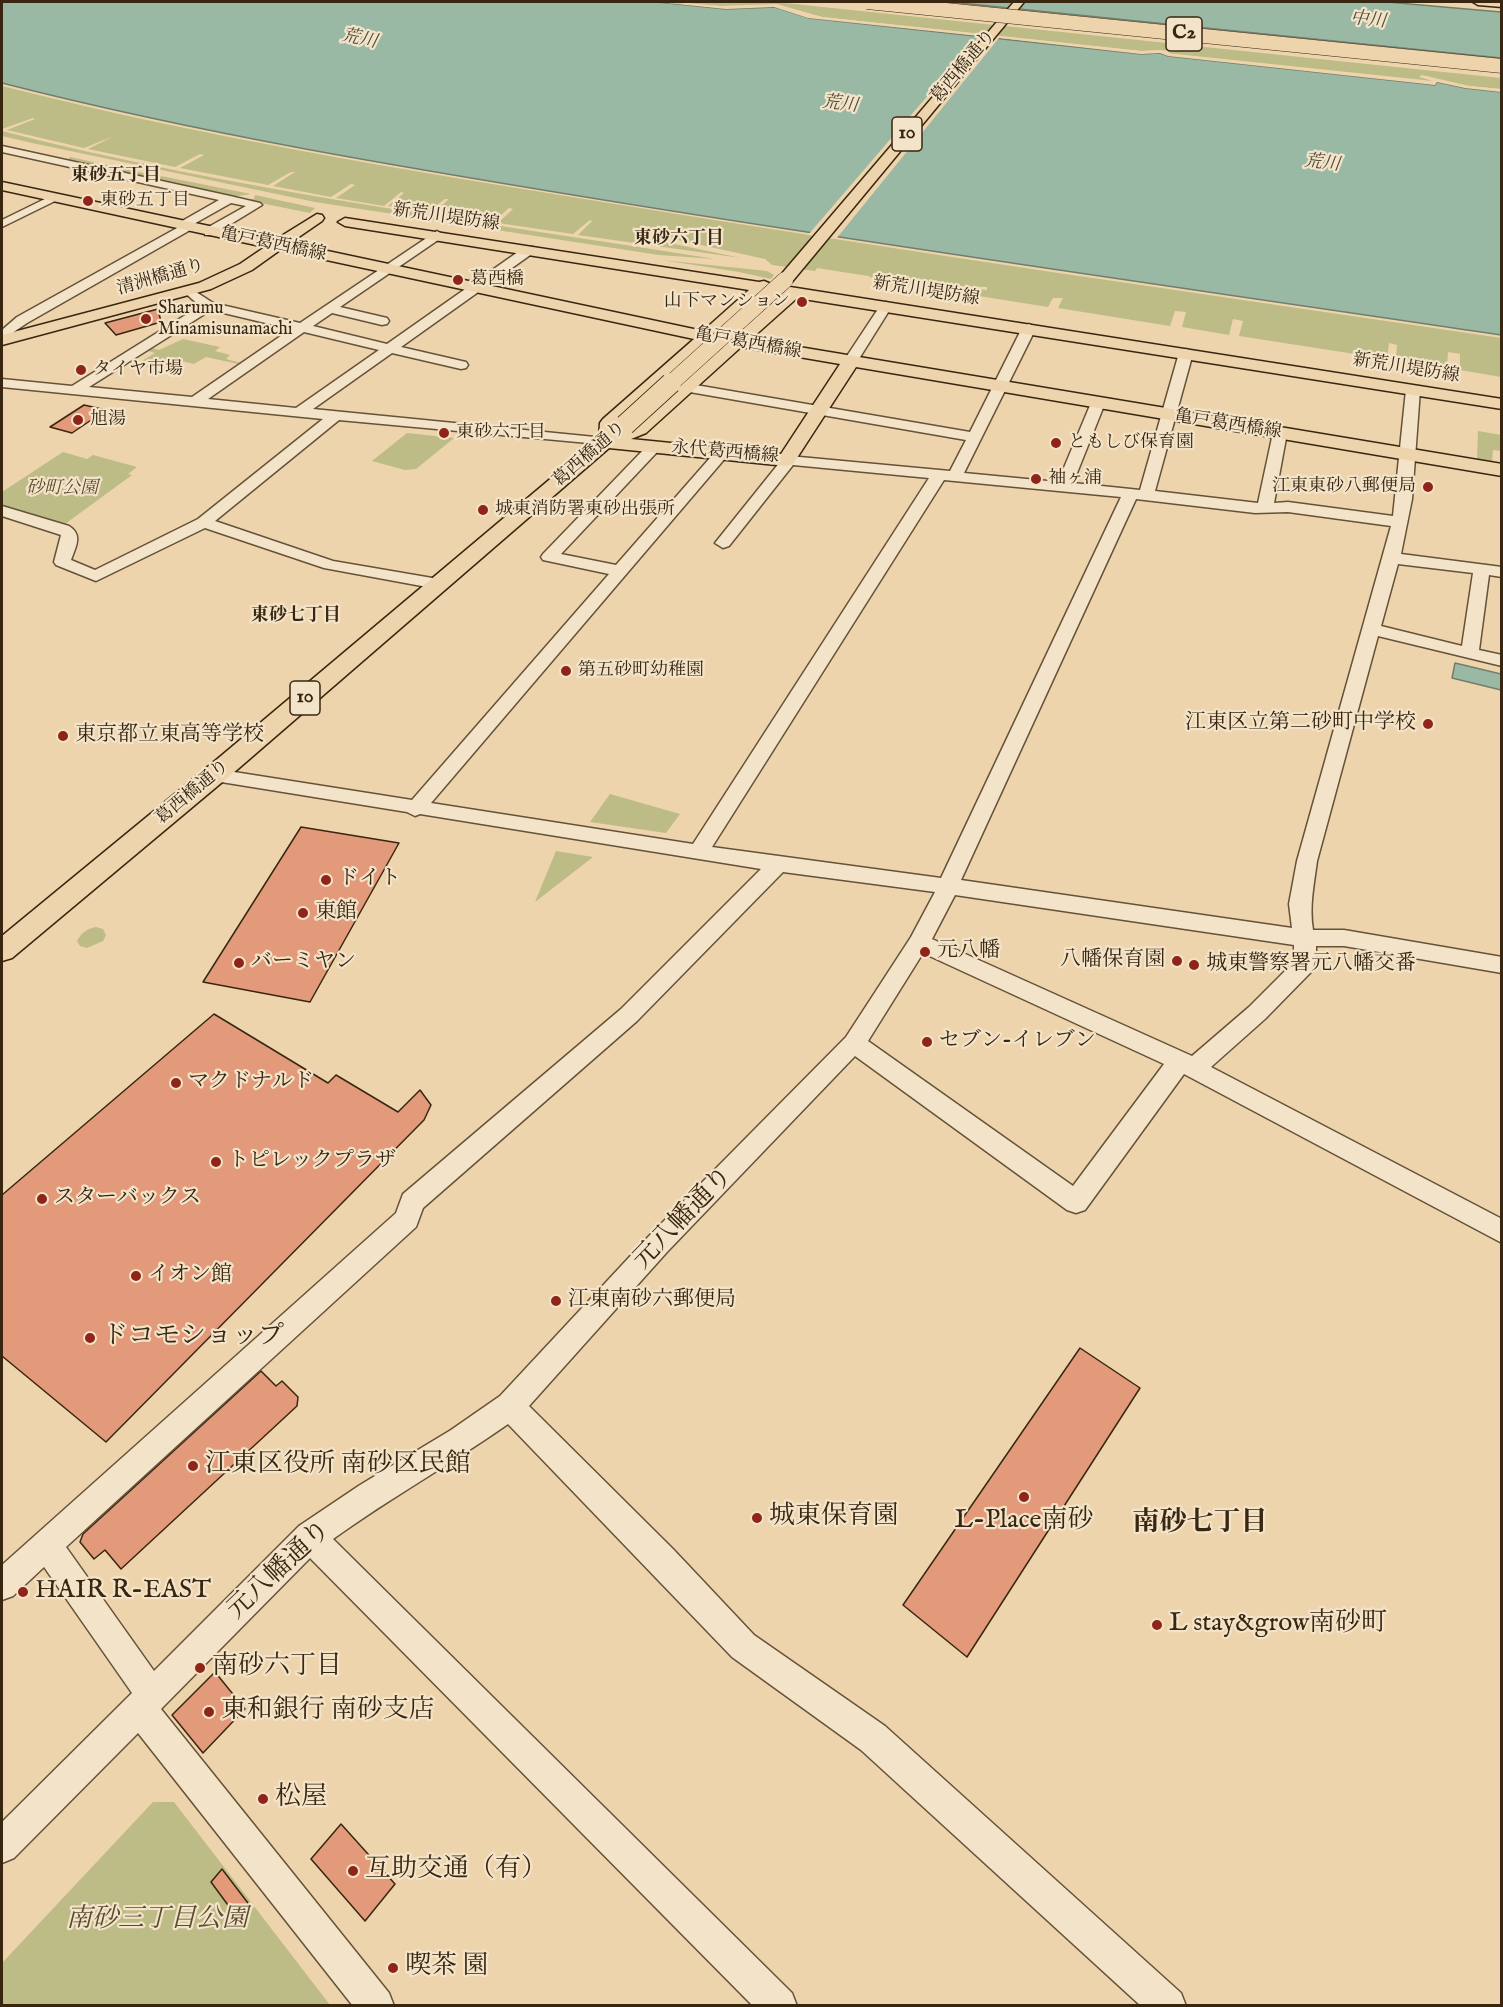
<!DOCTYPE html>
<html>
<head>
<meta charset="utf-8">
<style>
	body { margin:0 }
	#map { position:relative; width:1503px; height:2007px; overflow:hidden; background:#edd4ac; font-family:"IM FELL English",serif }
	canvas { display:block }
	.frame { position:absolute; inset:0; border:3px solid #382611; pointer-events:none }
</style>
</head>
<body>
<div id="map">
<canvas width="1503" height="2007"></canvas>
<div class="frame"></div>
</div>
<script>
const c = document.querySelector('canvas').getContext('2d');
c.lineJoin = 'round';
function paint(path, color) { c.fillStyle = color; c.fill(path, 'evenodd'); }
function strokePath(path, color, width, dash) { c.strokeStyle = color; c.lineWidth = width; c.lineCap = dash ? 'butt' : 'round'; c.setLineDash(dash || []); c.stroke(path); }
function write(font, color, halo, rows, align = 'center') {
  c.font = font + ' "IM FELL English","Noto Serif JP",serif'; c.lineWidth = 4.5; c.setLineDash([]); c.textBaseline = 'middle'; c.strokeStyle = halo; c.fillStyle = color; for (const [text, x, y, turn = 0] of rows) {
    c.save(); c.translate(x, y); c.rotate((+turn || 0) * Math.PI / 180); c.textAlign = isNaN(turn) ? turn : align; if (halo) c.strokeText(text, 0, 0); c.fillText(text, 0, 0); c.restore();
  }
}
paint(new Path2D(`
	M678,2H775L1501,78V89L1469,86L1422,75L1419,77L1433,81L1167,53L1183,50L1141,51L822,17L777,4L721,6Z
	M2,86C202,137 404,170 609,203C906,252 1204,294 1501,338V377L1460,370V354L1448,352L1447,368L1396,360L1397,345L1389,343L1387,359L1239,336L1243,321L1233,319L1229,335L1182,327L1186,312L1175,311L1170,326L1058,308L1063,298H1053L1048,307L922,287L987,290V287L898,284L877,280L868,276L817,268L815,271L772,265L765,259L655,235L649,230L631,227L650,239L741,258L578,235L592,221L590,220L573,234L498,223L513,209L509,208L493,222L433,213L449,199H445L428,212L388,206L404,193L401,192L384,206L336,198L355,185L351,184L331,197L273,186L295,172H291L268,185L180,168L204,155L200,154L175,167L88,149L114,136L84,148L7,130L35,119L33,118L2,129Z
	M2,131C236,191 477,221 715,259L659,255L315,202L32,143L2,136Z
	M70,157L157,176L137,177L57,159L68,160Z
	M161,176L251,194L230,197L147,179L159,180Z
	M255,195L315,208L310,213L241,199H254Z
	M662,260L767,271L774,275L771,279L739,272Z
	M183,339L220,347L215,351L230,355L226,359L245,364L243,365L206,357L194,364L169,358L152,368L137,364L155,353L145,350L148,347L159,350Z
	M1478,431L1501,435V451L1493,450L1492,461L1477,459Z
	M407,433L454,438L416,469L405,470L372,461Z
	M63,452L87,459L93,455L137,467L128,474L132,475L65,524L2,505V492Z
	M610,794L680,814L666,833L590,822Z
	M556,851L593,857L535,902Z
	M96,927L103,929L106,935L103,941L87,948L80,946L77,941C82,932 87,929 96,927Z
	M153,1802H174L330,2005H2V1963Z`), '#bdbb86');
const water = new Path2D(`
	M2,2H657L726,9L775,7L809,18L1141,54L1160,53L1168,56L1435,85L1437,82L1465,88L1501,92V335C1206,291 911,250 616,202C408,168 205,135 2,83Z
	M950,2H1387L1501,12V58Z
	M1455,663L1501,674V690L1452,678Z`);
paint(water, '#9ab9a5');
strokePath(water, '#737e6a', 1.5);
paint(new Path2D(`
	M657,2L721,6L775,5L822,17L1141,51L1161,50L1171,54L1434,82L1437,79L1469,86L1501,89V92L1465,88L1437,82L1435,85L1168,56L1160,53L1141,54L999,38L836,239L808,235L979,36L808,18L774,7L726,9Z`), '#edd4ac');
const building = new Path2D(`
	M158,309L161,322L116,335L105,323Z
	M84,405L106,410L72,433L50,427Z
	M301,827L399,843L310,1002L203,982Z
	M214,1014L328,1083L336,1075L398,1112L420,1090L431,1105L424,1120L106,1442L2,1356V1195Z
	M1080,1348L1140,1388L967,1657L903,1605Z
	M261,1371L276,1386L282,1381L298,1397L297,1406L121,1569L105,1550L94,1559L80,1542L83,1534Z
	M215,1672L245,1709L203,1753L172,1715Z
	M341,1824L395,1884L365,1921L311,1859Z
	M222,1869L251,1907L239,1920L211,1882Z`);
paint(building, '#e39a7a');
strokePath(building, '#382611', 1.5);
const minor = new Path2D(`
	M2,146L230,196L260,203L262,205L213,235H205V229L246,206L231,203L192,225V229L27,323L2,340V330L17,317L177,228V224L219,200L2,152Z
	M53,195L57,196V200L2,227V220Z
	M437,231L443,235L441,238L340,307L387,318L389,321L387,324L382,325L332,313L313,326L387,344L525,247H533V253L401,347L466,362L468,365L466,368L461,369L392,353L313,409L605,438L612,442L610,445L339,420L215,521L333,561L444,580L446,584L444,588L438,589L324,568L205,528L96,581L56,565L54,562L61,535L2,516V506L69,526C83,535 76,546 71,560L95,570L198,519L323,419L2,387V379L72,386L200,306L184,292L190,288L213,303L300,323ZM211,310L291,329L192,397L89,387ZM304,332L379,350L296,408L208,399Z
	M886,302L892,306L857,362L850,366L845,365L843,362L880,306Z
	M1029,324L1036,328L964,473L1058,482L1091,403L1098,399L1105,403L1073,483L1140,490L1179,353L1186,349L1193,353L1155,491L1258,503L1273,433L1280,429L1287,433L1274,503L1288,502L1393,516L1406,390L1413,386L1420,390L1412,499L1401,554L1502,567V577L1489,575L1479,650L1502,655V666L1378,636L1317,861C1314,885 1309,906 1313,930H1344L1502,957V973L1344,946H1316V958L1312,971L1265,1019L1211,1067L1502,1219V1243L1184,1074L1085,1210L1076,1213L1067,1210L855,1056L667,1252L529,1406L673,1549L754,1635L885,1726L1181,1993L1186,2006H1141L861,1750L732,1657L508,1424C451,1464 390,1498 333,1539L792,1993L797,2006H753L310,1558L161,1709L389,1993L394,2006H353L138,1733L14,1858L2,1863V1822L132,1693L44,1567L13,1596L2,1600V1565L396,1213L403,1194L621,1009L761,869L420,814L415,816L407,812L215,781L208,780L205,775L208,770L215,769L412,800L609,574L543,560L541,557L543,554L649,444H659L661,447L659,450L561,554L616,565L717,450H727L729,453L727,456L431,803L693,844L929,478L793,465L729,546L723,548L715,543L780,462L781,457L789,456L950,471L966,440L684,391L677,387L684,383L970,432L1022,328ZM944,480L1121,497L941,878L712,847ZM1136,499L1255,513L1288,512L1391,526L1297,861L1289,904L1292,928L961,880ZM1398,564L1473,573L1462,646L1381,626ZM783,872L935,892L911,937L846,1037L649,1236L500,1396L451,1430L360,1485L299,1526L154,1671L66,1547L416,1227L423,1208L637,1021ZM955,895L1294,945V962L1249,1007L1192,1056L932,939ZM923,953L1164,1064L1073,1186L868,1041Z`);
const major = new Path2D(`
	M1014,2H1024L791,283H779L777,280L779,277Z
	M1473,2H1502V7L1478,5Z
	M2,182L275,240L317,214L322,215L324,218L322,221L290,243L703,331L749,290L345,226L338,222L345,218L759,282L764,281L771,284L1502,399V409L797,298L751,339L1502,464V476L856,367L793,464L786,466L609,448L239,768L12,958L2,961V936L221,756L599,438L600,423L603,419L694,339L280,250L252,270L211,289L2,345V335L199,283L240,264L265,247L2,190ZM766,293L781,295L734,336L720,334ZM710,342L724,345L634,424L631,421L623,420ZM741,347L840,364L781,454L631,439L646,433Z`);
strokePath(minor, '#655238', 3);
strokePath(major, '#382611', 3);
paint(minor, '#f3e3c9');
paint(major, '#edd4ac');
const majorBridgeFar1 = new Path2D(`
	M669,385L785,280`);
const majorBridge = new Path2D(`
	M625,425L671,383`);
const highwayBridge = new Path2D(`
	M867,2L1502,66`);
strokePath(majorBridgeFar1, '#382611', 17, []);
strokePath(majorBridge, '#382611', 22, []);
strokePath(highwayBridge, '#382611', 15, []);
strokePath(majorBridgeFar1, '#edd4ac', 16);
strokePath(majorBridge, '#edd4ac', 20);
strokePath(highwayBridge, '#edd4ac', 14);
for (const [x, y, r, color] of [
	[88,201,6,"#8f2418"],
	[458,280,6,"#8f2418"],
	[802,302,6,"#8f2418"],
	[146,319,6,"#8f2418"],
	[81,370,6,"#8f2418"],
	[78,420,6,"#8f2418"],
	[444,433,6,"#8f2418"],
	[1056,443,6,"#8f2418"],
	[1036,479,6,"#8f2418"],
	[1428,487,6,"#8f2418"],
	[483,510,6,"#8f2418"],
	[566,671,6,"#8f2418"],
	[1428,724,6,"#8f2418"],
	[63,736,6,"#8f2418"],
	[326,880,6,"#8f2418"],
	[303,913,6,"#8f2418"],
	[925,952,6,"#8f2418"],
	[1177,961,6,"#8f2418"],
	[239,963,6,"#8f2418"],
	[1194,965,6,"#8f2418"],
	[927,1042,6,"#8f2418"],
	[176,1083,6,"#8f2418"],
	[216,1162,6,"#8f2418"],
	[42,1199,6,"#8f2418"],
	[136,1276,6,"#8f2418"],
	[556,1301,6,"#8f2418"],
	[90,1338,6,"#8f2418"],
	[193,1466,6,"#8f2418"],
	[1024,1497,6,"#8f2418"],
	[757,1518,6,"#8f2418"],
	[23,1592,6,"#8f2418"],
	[1157,1625,6,"#8f2418"],
	[200,1668,6,"#8f2418"],
	[209,1712,6,"#8f2418"],
	[263,1799,6,"#8f2418"],
	[353,1871,6,"#8f2418"],
	[393,1968,6,"#8f2418"]
]) { const dot = new Path2D(); dot.arc(x, y, r, 0, 2 * Math.PI); c.fillStyle = color; c.fill(dot); strokePath(dot, '#f3e3c9', 2); }
write('italic 18px', '#504b36', '#f3e3c9', [
	["中川",1368,21,6],
	["荒川",359,40,12],
	["荒川",840,105,7],
	["荒川",1322,164,7]
]);
write('18px', '#382611', '#f3e3c9', [
	["葛西橋通り",964,67,-50],
	["新荒川堤防線",446,218,8],
	["亀戸葛西橋線",273,245,12],
	["清洲橋通り",161,278,-16],
	["新荒川堤防線",926,292,9],
	["亀戸葛西橋線",748,344,10],
	["新荒川堤防線",1406,369,9],
	["亀戸葛西橋線",1228,425,9],
	["永代葛西橋線",725,453,5],
	["葛西橋通り",590,455,-41],
	["葛西橋通り",193,793,-40]
]);
write('bold 18px', '#382611', '#f3e3c9', [
	["東砂五丁目",116,176],
	["東砂六丁目",679,239],
	["東砂七丁目",296,616]
]);
write('18px', '#382611', '#f3e3c9', [
	["東砂五丁目",100,201],
	["葛西橋",470,280],
	["山下マンション",790,302,"right"],
	["Sharumu",158,309],
	["Minamisunamachi",158,330],
	["タイヤ市場",93,370],
	["旭湯",90,420],
	["東砂六丁目",456,433],
	["ともしび保育園",1068,443],
	["袖ヶ浦",1048,479],
	["江東東砂八郵便局",1416,487,"right"],
	["城東消防署東砂出張所",495,510],
	["第五砂町幼稚園",578,671]
], 'left');
write('italic 18px', '#594b2e', '#f3e3c9', [
	["砂町公園",62,489]
]);
for (const [x, y, w] of [
	[1184,34,36],
	[907,134,30],
	[305,698,30]
]) { const box = new Path2D(); box.roundRect(x - w / 2, y - 17, w, 34, 4.5); c.fillStyle = '#f3e3c9'; c.fill(box); strokePath(box, '#382611', 1.5); }
write('bold 20px', '#382611', null, [
	["C2",1184,34],
	["10",907,134],
	["10",305,698]
]);
write('21px', '#382611', '#f3e3c9', [
	["江東区立第二砂町中学校",1416,724,"right"],
	["東京都立東高等学校",75,736],
	["ドイト",338,880],
	["東館",315,913],
	["元八幡",937,952],
	["八幡保育園",1165,961,"right"],
	["バーミヤン",251,963],
	["城東警察署元八幡交番",1206,965],
	["セブン-イレブン",939,1042],
	["マクドナルド",188,1083],
	["トピレックプラザ",228,1162],
	["スターバックス",54,1199],
	["イオン館",148,1276],
	["江東南砂六郵便局",568,1301]
], 'left');
write('26px', '#382611', '#f3e3c9', [
	["元八幡通り",684,1219,-46],
	["元八幡通り",280,1571,-43]
]);
write('26px', '#382611', '#f3e3c9', [
	["ドコモショップ",102,1338],
	["江東区役所 南砂区民館",205,1466],
	["城東保育園",769,1518],
	["L-Place南砂",1024,1522,"center"],
	["HAIR R-EAST",35,1592],
	["L stay&grow南砂町",1169,1625],
	["南砂六丁目",212,1668],
	["東和銀行 南砂支店",221,1712],
	["松屋",275,1799],
	["互助交通（有）",365,1871],
	["喫茶 園",405,1968]
], 'left');
write('italic 26px', '#594b2e', '#f3e3c9', [
	["南砂三丁目公園",157,1921]
]);
write('bold 27px', '#382611', '#f3e3c9', [
	["南砂七丁目",1200,1524]
]);
</script>
</body>
</html>
